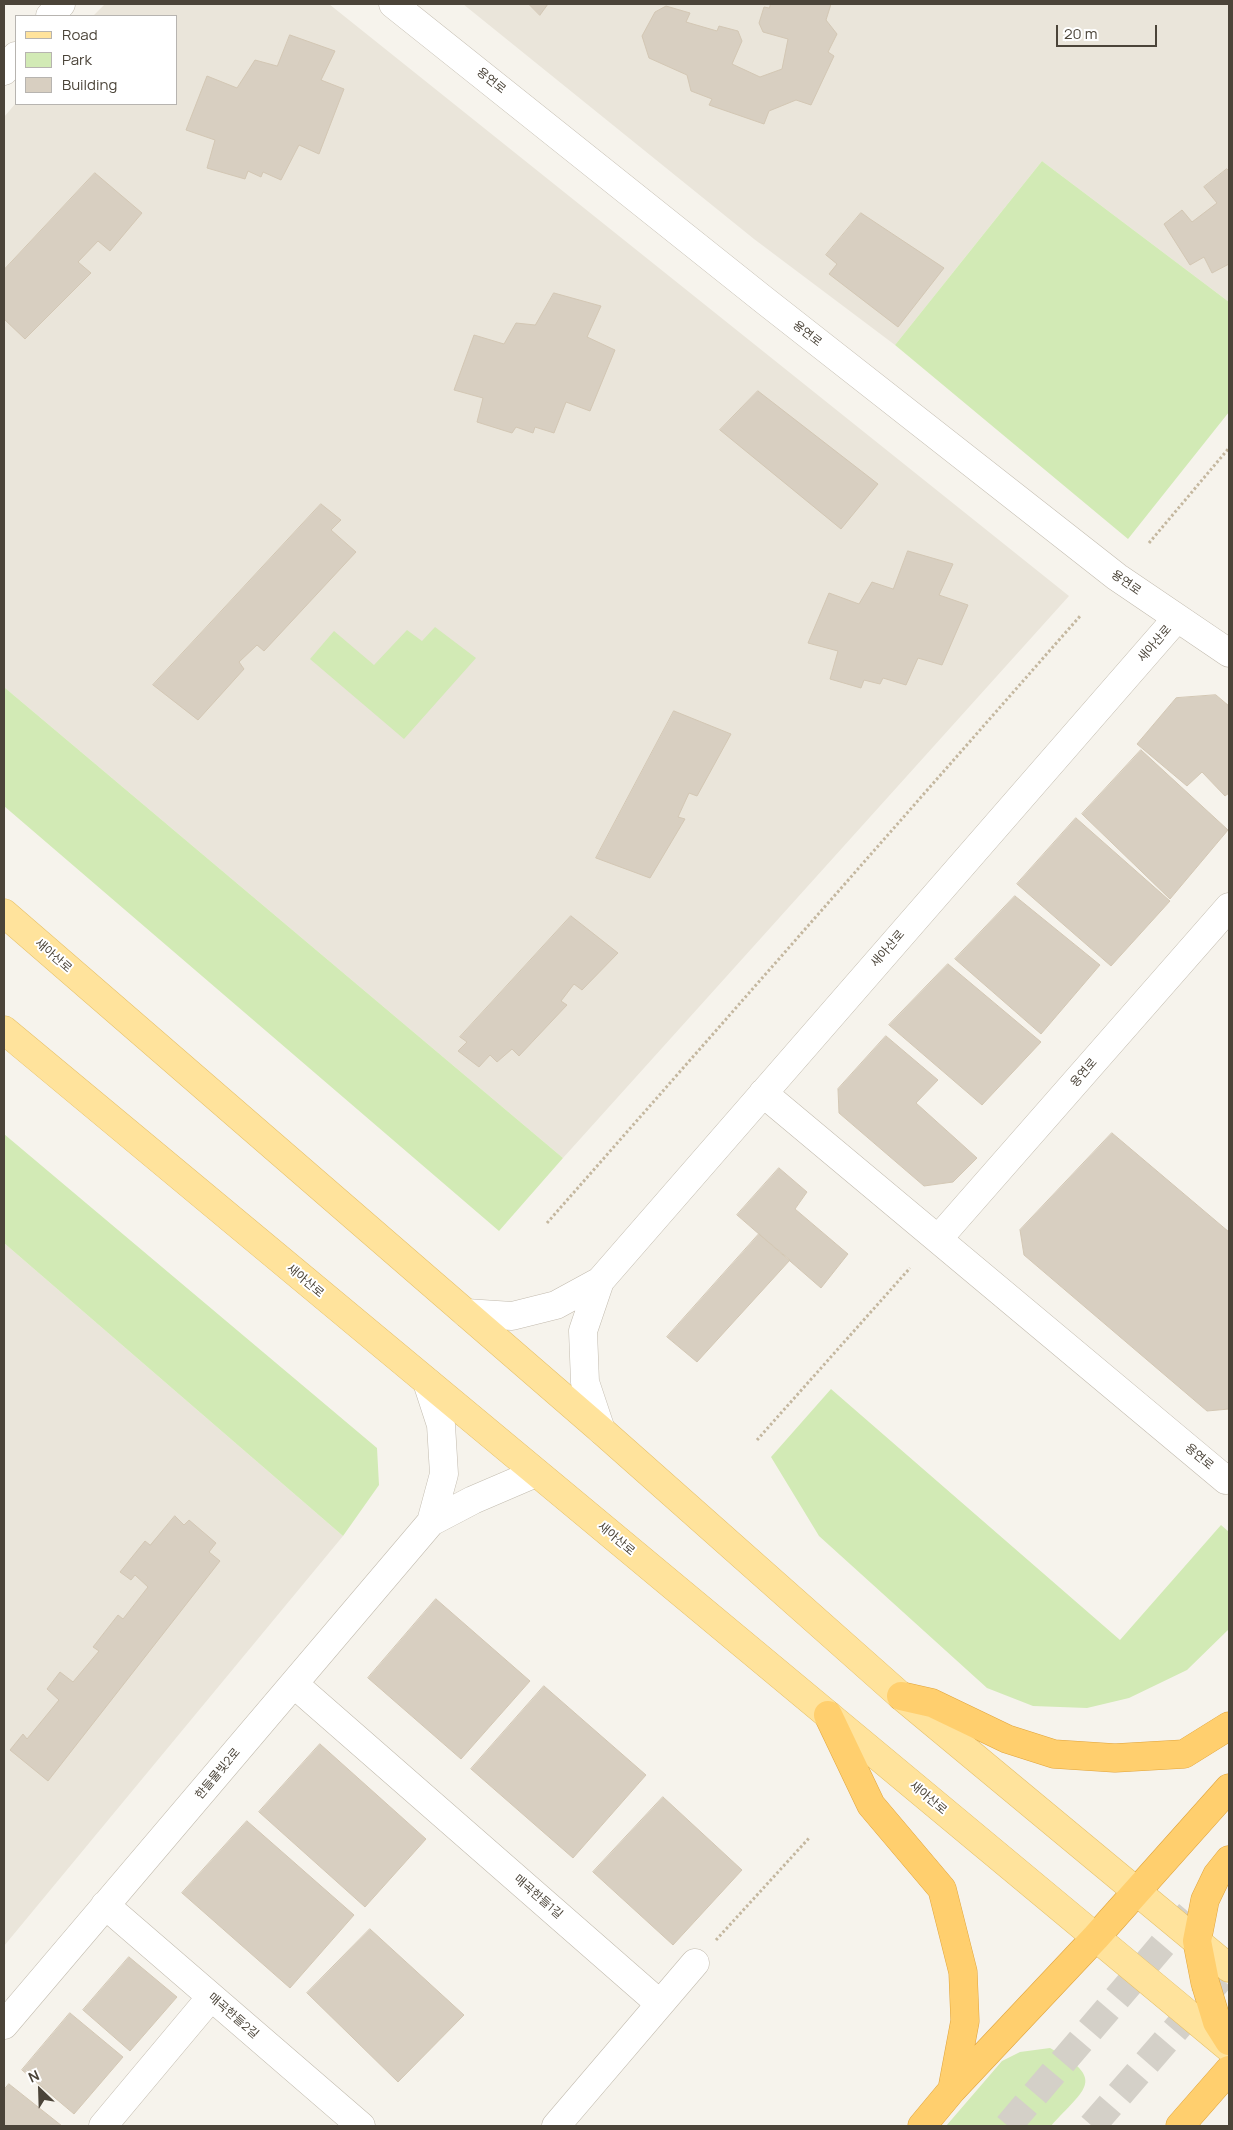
<!DOCTYPE html>
<html>
<head>
<meta charset="utf-8">
<style>
	body { margin:0 }
	#map { position:relative; width:1233px; height:2130px; overflow:hidden; background:#f6f3ec; font-family:Manrope,sans-serif }
	canvas { display:block }
	.frame { position:absolute; inset:0; border:5px solid #4b4439; pointer-events:none }
	.legend { position:absolute; left:15px; top:15px; width:162px; height:90px; box-sizing:border-box; background:#fff; border:1px solid #b7b4b0; margin:0; padding:6px 9px; list-style:none; font-size:15px; color:#4b4439 }
	.legend li { display:flex; align-items:center; gap:10px; height:25px }
	.legend b { width:25px; border:1px solid #b7b4b0 }
	.north { position:absolute; left:15px; top:2065px; width:50px; height:50px; -webkit-text-stroke:4px #fff; paint-order:stroke; rotate:336deg; font-size:14px; font-weight:700; line-height:20px; text-align:center; color:#4b4439 }
	.north::after { content:''; display:block; margin:auto; width:18px; height:22px; background:#4b4439; clip-path:polygon(50% 0,100% 100%,50% 72%,0 100%) }
	.scale { position:absolute; left:1056px; top:25px; width:101px; height:22px; box-sizing:border-box; border:2px solid #4b4439; border-top:0; padding-left:6px; font-size:15px; line-height:18px; white-space:nowrap; color:#4b4439; -webkit-text-stroke:4px #fff; paint-order:stroke }
</style>
</head>
<body>
<div id="map">
<canvas width="1233" height="2130"></canvas>
<div class="frame"></div>
<ul class="legend">
<li><b style="height:6px;background:#ffe39c"></b>Road</li>
<li><b style="height:14px;background:#d2eab5"></b>Park</li>
<li><b style="height:14px;background:#d8cfc1"></b>Building</li>
</ul>
<div class="north">N</div>
<div class="scale">20 m</div>
</div>
<script>
const c = document.querySelector('canvas').getContext('2d');
c.lineJoin = 'round';
function paint(path, color) { c.fillStyle = color; c.fill(path, 'evenodd'); }
function strokePath(path, color, width, dash) { c.strokeStyle = color; c.lineWidth = width; c.lineCap = dash ? 'butt' : 'round'; c.setLineDash(dash || []); c.stroke(path); }
function write(font, color, halo, rows, align = 'center') {
  c.font = font + ' Manrope,"Noto Sans KR",sans-serif'; c.lineWidth = 4; c.setLineDash([]); c.textBaseline = 'middle'; c.strokeStyle = halo; c.fillStyle = color; for (const [text, x, y, turn = 0] of rows) {
    c.save(); c.translate(x, y); c.rotate((+turn || 0) * Math.PI / 180); c.textAlign = isNaN(turn) ? turn : align; if (halo) c.strokeText(text, 0, 0); c.fillText(text, 0, 0); c.restore();
  }
}
paint(new Path2D(`
	M105,4H329L1069,596L563,1158L4,687V117L16,103L176,104V16H93Z
	M463,4H1229V302L1042,161L895,345L754,239Z
	M4,1243L343,1536L4,1946Z`), '#eae5da');
paint(new Path2D(`
	M1042,161L1229,302V412L1128,539L895,345Z
	M435,627L476,658L404,739L310,659L334,631L374,665L407,630L422,641Z
	M4,687L563,1158L499,1231L4,806Z
	M4,1134L377,1448L379,1485L343,1536L4,1243Z
	M831,1389L1120,1640L1221,1525L1229,1532V1629L1187,1670L1129,1698L1087,1708L1033,1706L987,1688L819,1536L771,1457Z
	M1050,2048C1108,2080 1085,2088 1051,2126H946L1002,2061L1020,2052Z`), '#d2eab5');
const building = new Path2D(`
	M529,4H548L540,15Z
	M771,4H831L826,20L837,34L828,52L834,56L811,105L796,100L769,111L764,124L709,105L712,99L691,91L687,75L649,58L642,36L655,12L666,6L690,13L686,22L717,31L719,26L738,31L742,41L732,64L760,77L782,69L788,39L763,32L759,23L764,7L769,8Z
	M290,35L335,51L321,80L344,89L319,154L299,145L281,180L263,172L261,177L248,171L245,179L207,168L215,140L186,130L207,76L237,88L255,60L277,66Z
	M1227,169L1229,171V264L1212,273L1204,257L1190,265L1164,224L1182,210L1192,222L1217,203L1204,187Z
	M95,173L142,213L110,251L98,241L78,262L91,273L25,339L4,319V270Z
	M861,213L944,268L898,327L829,274L837,264L826,255Z
	M554,293L601,306L587,337L615,350L590,411L566,402L554,433L535,427L533,433L516,427L512,433L477,422L483,398L454,390L474,335L504,344L516,323L535,325Z
	M758,391L878,484L841,529L720,430Z
	M321,504L341,520L331,530L356,552L264,651L257,645L239,662L244,669L198,720L153,685Z
	M908,551L953,564L939,595L968,605L942,665L918,658L906,685L883,678L880,684L864,680L861,688L830,679L838,651L808,643L829,593L859,604L872,582L893,589Z
	M1216,695L1229,706V793L1225,796L1202,772L1187,786L1137,744L1176,698Z
	M674,711L731,734L697,796L689,793L678,817L685,819L650,878L596,858Z
	M1141,750L1228,830L1170,899L1082,814Z
	M1076,818L1170,901L1111,966L1017,884Z
	M1015,896L1100,965L1041,1034L955,959Z
	M571,916L618,953L582,990L574,984L561,1001L567,1005L519,1056L512,1049L497,1062L490,1055L479,1067L458,1051L467,1042L460,1037Z
	M948,964L1041,1042L982,1105L889,1025Z
	M886,1036L938,1080L916,1103L977,1158L953,1182L924,1186L839,1113L838,1089Z
	M1112,1133L1229,1232V1409L1207,1411L1024,1255L1020,1230Z
	M779,1168L807,1192L795,1209L848,1254L821,1288L737,1215Z
	M759,1234L790,1260L697,1362L667,1337Z
	M175,1516L184,1525L189,1520L216,1543L209,1552L220,1561L48,1781L10,1750L23,1734L27,1739L59,1700L47,1689L60,1672L73,1682L99,1651L93,1647L118,1615L123,1619L148,1587L135,1575L131,1580L120,1572L145,1541L150,1545Z
	M436,1599L530,1681L461,1759L368,1678Z
	M544,1686L646,1775L573,1858L471,1769Z
	M320,1744L426,1839L365,1907L259,1812Z
	M663,1797L742,1870L673,1945L593,1872Z
	M247,1821L354,1915L290,1988L182,1893Z
	M370,1929L464,2015L398,2082L307,1993Z
	M129,1957L177,1997L130,2051L83,2010Z
	M70,2013L123,2057L74,2114L22,2070Z
	M9,2084L62,2126H4V2090Z`);
paint(building, '#d8cfc1');
strokePath(building, '#d3c7b4', 1);
strokePath(new Path2D(`
	M1008,2126L1194,1908
	M1092,2126L1229,1968`), '#d4d0c8', 28, [28, 14]);
const minor = new Path2D(`
	M393,4L764,300L1117,577L1229,653
	M50,16L61,4
	M4,71L16,56
	M763,1093L1226,1480L1229,1477
	M938,1239L1229,907
	M600,1281L583,1331L585,1382L601,1430
	M466,1313L512,1316L556,1305L600,1281L1177,618
	M427,1382L441,1425L444,1474L431,1522
	M294,1684L660,2004L556,2126
	M105,1905L361,2126
	M660,2004L695,1963
	M4,2025L431,1522L473,1500L536,1473
	M103,2126L211,1997`);
const major = new Path2D(`
	M4,913L601,1430L901,1696L1229,1968
	M4,1030L1229,2048`);
const highway = new Path2D(`
	M901,1696L932,1703L1007,1739L1054,1754L1115,1758L1184,1754L1229,1726
	M828,1715L871,1805L942,1889L963,1972L965,2021L952,2090
	M1229,1860L1217,1875L1205,1900L1197,1941L1205,1982L1217,2022L1229,2041
	M922,2126L952,2090L1096,1937L1229,1788
	M1180,2126L1229,2070`);
strokePath(minor, '#c2bbae', 29);
strokePath(major, '#e6c16a', 29);
strokePath(highway, '#e0a43c', 29);
strokePath(new Path2D(`
	M1149,543L1229,448
	M547,1223L1081,615
	M757,1440L910,1268
	M716,1940L810,1837`), '#c4b79f', 3, [2.5, 2.5]);
strokePath(minor, '#fff', 28);
strokePath(major, '#ffe39c', 28);
strokePath(highway, '#ffcf6e', 28);
write('12px', '#4b4439', '#fff', [
	["용연로",491,81,39],
	["용연로",807,334,38],
	["용연로",1126,583,35],
	["새아산로",1155,644,-49],
	["새아산로",888,949,-49],
	["새아산로",53,956,41],
	["용연로",1084,1073,-49],
	["새아산로",305,1281,40],
	["용연로",1199,1457,40],
	["새아산로",616,1539,40],
	["한들물빛2로",218,1774,-50],
	["새아산로",928,1798,40],
	["매곡한들1길",538,1897,41],
	["매곡한들2길",233,2016,41]
]);
</script>
</body>
</html>
